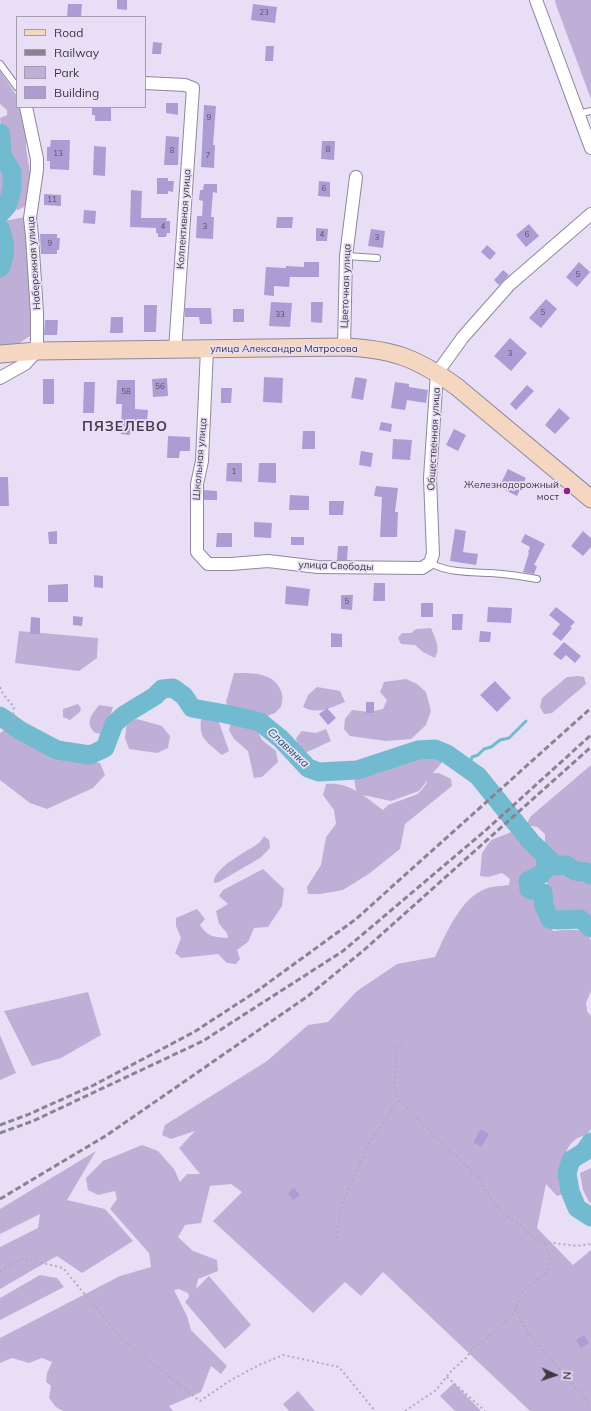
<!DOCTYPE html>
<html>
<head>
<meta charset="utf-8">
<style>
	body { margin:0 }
	#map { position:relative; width:591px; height:1411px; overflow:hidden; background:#e8dff6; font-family:Mulish,sans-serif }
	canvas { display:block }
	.legend { position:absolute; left:16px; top:16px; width:130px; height:92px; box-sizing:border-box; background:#e8dff6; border:1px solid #a49dae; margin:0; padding:5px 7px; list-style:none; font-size:12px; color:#3d3a43 }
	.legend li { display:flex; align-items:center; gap:8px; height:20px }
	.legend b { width:20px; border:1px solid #a49dae }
	.north { position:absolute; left:535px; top:1355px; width:40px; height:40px; -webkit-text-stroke:3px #e8dff6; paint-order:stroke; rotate:93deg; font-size:11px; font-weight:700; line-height:16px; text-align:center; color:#3d3a43 }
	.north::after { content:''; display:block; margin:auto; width:14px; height:18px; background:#3d3a43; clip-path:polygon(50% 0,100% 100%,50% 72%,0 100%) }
</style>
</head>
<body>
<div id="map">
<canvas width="591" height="1411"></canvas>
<ul class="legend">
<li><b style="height:5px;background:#f5d7c1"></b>Road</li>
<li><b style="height:5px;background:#898392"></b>Railway</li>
<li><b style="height:11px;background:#bfafd7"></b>Park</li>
<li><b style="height:11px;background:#ab9dd3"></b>Building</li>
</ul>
<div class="north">N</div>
</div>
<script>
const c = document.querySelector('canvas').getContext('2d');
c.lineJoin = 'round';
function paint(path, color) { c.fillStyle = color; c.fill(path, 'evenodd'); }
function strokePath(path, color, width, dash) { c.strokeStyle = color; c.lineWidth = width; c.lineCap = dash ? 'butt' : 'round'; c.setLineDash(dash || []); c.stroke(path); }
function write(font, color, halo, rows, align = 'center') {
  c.font = font + ' Mulish,sans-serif'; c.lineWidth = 3.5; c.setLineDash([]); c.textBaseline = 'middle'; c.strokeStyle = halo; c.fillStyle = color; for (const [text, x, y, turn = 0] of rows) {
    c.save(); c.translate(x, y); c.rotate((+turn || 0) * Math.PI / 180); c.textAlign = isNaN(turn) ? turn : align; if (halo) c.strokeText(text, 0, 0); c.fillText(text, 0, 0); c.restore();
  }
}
paint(new Path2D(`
	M555,0H591V99L556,5Z
	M0,71L17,96V107H21L26,129V148L31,179L26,206L18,210L12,208L6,203L1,205L0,207V136L2,133L0,118L7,115V110L0,104Z
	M25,217L35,307L30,336L18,344L0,345V242L1,245L4,247L10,244V237L4,226L5,221Z
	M431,628C435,638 441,648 435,658L423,652L415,645L401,644L398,638L402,633H411L416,629Z
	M19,631L98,638L97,658L79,671L15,663Z
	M234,673C253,673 276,672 282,694C283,698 282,703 281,707L275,713L260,719L258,732L262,740L276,751L278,762L262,777L254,778L248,751L234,739L229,730L233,715L226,702Z
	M578,676L584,677L586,684L552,713L544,714L540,707L542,698L567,677Z
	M406,679L417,684L426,692L431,711L426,725L411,739L386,741L350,736L344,729L345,719L352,710L369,712L383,709L387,700L380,692L384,682Z
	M317,687L340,691L345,702C330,708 318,715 303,707L308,695Z
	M78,704L81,708L80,712L70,720L63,717V709Z
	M99,705L113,707L104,734L95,733C84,722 92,715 99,705Z
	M216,714L229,751L222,755C206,741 197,738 202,715Z
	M137,719L162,726L170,736L168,748L157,753L129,749L125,738L127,722Z
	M6,729L52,753L100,763L105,775L93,788L47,809L30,803L0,780V733Z
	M326,729L331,741L307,752L299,750L296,738L302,731L316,733Z
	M430,751L446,758L433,773H439L451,779L452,786L405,824L400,849L370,873L343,890L320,894H308L307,887L321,865L326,837L336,824L334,810L323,795L326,784C337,783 346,785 356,791L354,777ZM427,781V783L418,794L388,805L383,810L363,795L391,801L419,791Z
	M591,765V923C582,914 571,916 559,918L553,914L548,904L547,880L554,862L545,844V834L537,827L526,825L531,816Z
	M514,831L541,858L542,866L538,872L523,879L519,885L521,893L529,897L536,892L553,931C565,930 587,926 591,941V991L586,1003L587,1011L591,1016V1129C586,1137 582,1135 576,1139C559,1151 564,1177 566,1193L557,1196L546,1184L537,1228L573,1265L591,1250V1411H530L383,1272L361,1296L345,1282L313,1313L213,1221L242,1192L231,1184L210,1186L201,1223L185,1225L178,1237L193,1251L217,1260L218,1271L198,1279L196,1289L209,1276L251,1325L225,1349L185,1302L189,1297L188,1293L179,1289L174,1290L187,1316L191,1330L227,1366L221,1374L211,1366L201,1392L169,1406L173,1411H63L56,1407L49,1398L51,1386L46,1382L47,1373L52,1362L42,1358L29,1363L12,1358L0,1363V1338L120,1276L151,1267L149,1253L110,1209L117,1199L115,1191L98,1195L88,1190L86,1178L103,1161L142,1145L158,1151L174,1169L180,1182L187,1174H200L179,1148L195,1131L171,1139L162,1135L165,1125L267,1061L308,1025L328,1022L357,991L397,964L435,957C446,934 460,899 485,889C492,886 502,886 509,885L510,879L502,873L488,877L480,876L482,853L491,840Z
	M264,836L269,840L270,848L260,858L219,882L214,883C212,868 248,851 259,843C261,841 263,838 264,836Z
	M263,869L284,889L282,906L268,927L254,928L248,942L237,950L240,959L236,964L227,963L218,954L181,958L175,953L181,938L176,926V918L197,909L205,919L200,925C208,937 214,937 228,938L227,933L219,924L216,911L228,904L219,896L223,890Z
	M88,992L101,1035L61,1058L32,1066L4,1011Z
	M0,1035L16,1073L0,1080Z
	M96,1151L67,1200L105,1209L133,1241L82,1273L57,1256L0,1289V1247L38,1228L40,1214L0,1234V1209Z
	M591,1168V1203L589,1202L583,1190L580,1173Z
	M40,1275L57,1278L64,1287L0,1320V1298Z
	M454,1383L481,1411H455L440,1396Z
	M298,1391L315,1411H289L283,1404Z`), '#bfafd7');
strokePath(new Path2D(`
	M469,769L472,757L478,755L484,749L491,747L500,740L509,738L526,721`), '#72bacf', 3);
strokePath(new Path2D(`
	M0,133L1,136L2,155L12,172V189L7,206L0,214
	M0,228C5,241 7,255 0,268
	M0,716L21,731L57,750L90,755L105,748L114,724L124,715L155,696L162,689L173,688L184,696L192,708L226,714L260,722L281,739L308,768L319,772L357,770L418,750L435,749L447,754L478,776L532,843L544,854L547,866L542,874L528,881L529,889L543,893L544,906L550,919L558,920L580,919L591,928
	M544,854L556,866L566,865L575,871L586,872L591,875
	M591,1142L584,1152L571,1160L567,1173L570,1191L577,1208L591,1217`), '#72bacf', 19);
paint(new Path2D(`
	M117,0H127V10L117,9Z
	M68,4H82L81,17H67Z
	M253,4L277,7L275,23L251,20Z
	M153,42L162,43L161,54H152Z
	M266,46H274L273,61H265Z
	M166,103H178V115L166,113Z
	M204,105L216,106L213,145H215L214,168L201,167Z
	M92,107H111V121H95V115H92Z
	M166,136L179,137L178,165H164Z
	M51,140H70L69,170L50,169V161H47V147H50Z
	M322,141H335L334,160L321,159Z
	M94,146L106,147L105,176L93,175Z
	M157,178H168V181H174L173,192L168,191V194H157Z
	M319,181L330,182V197L318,196Z
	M204,184H217V193L213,192L211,217H214L213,239L196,238L197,216H202L203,201L199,200L200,190H203Z
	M131,190L142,191L141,218H167L166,221H170V233H167L166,237H158V233H156V228L130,227Z
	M44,194L61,195V206L44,205Z
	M84,210L96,211L95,224L83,223Z
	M277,217H293L292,228H276Z
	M529,224L539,236L526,247L516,235Z
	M316,228L328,229L327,241H316Z
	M371,229L385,231L383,248L368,246Z
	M40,234H57V238H60L59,250H57V254H41Z
	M487,245L496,253L490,260L481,252Z
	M304,262H319V277H290L289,287L274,286V296L264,295L266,267L286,268V266L304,267Z
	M579,262L590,272L577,287L566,277Z
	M503,270L509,275L499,285L494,280Z
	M546,299L557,309L541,328L529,318Z
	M271,302L292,303L290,327L269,326Z
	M311,302H323L322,323L311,322Z
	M144,305H157L156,332H144Z
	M185,308H211L212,324H200L199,317H185Z
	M233,309H244V322H233Z
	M111,317H123V333H110Z
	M45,320H58L57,335H44Z
	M510,338L527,353L511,371L494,356Z
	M264,377L283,378L282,403L263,402Z
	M355,377L367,379L363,400L351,398Z
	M167,378L168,396L153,397L152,379Z
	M43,379H54V404H43Z
	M117,380H135V409L148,410L147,421H130V435L121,434L122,404H116Z
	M84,382H95L94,413H83Z
	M395,382L409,384V387L428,390L426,403L407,400L405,410L391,408Z
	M527,385L534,391L516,410L510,404Z
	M221,388H232L231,403H221Z
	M559,408L570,418L555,434L545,425Z
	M381,422L392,424L391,432L379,430Z
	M454,429L466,435L458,451L446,445Z
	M303,431H315V449H302Z
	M168,436L190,437V451H180L179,458H167Z
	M393,439L412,440L410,460L392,459Z
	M361,451L373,453L371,467L359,465Z
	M227,463H242V482L226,481Z
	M259,463H276V483L258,482Z
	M508,469L526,478L517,496L499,487Z
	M0,477H8L9,506H0Z
	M376,486L398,488L395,512H398L397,537H380L382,497L374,496Z
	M204,490L217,491V500H204Z
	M290,495L309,496V510H289Z
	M329,501H344L343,515H329Z
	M254,522L272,523L271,538L254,537Z
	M455,529L466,531L463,552L478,554L476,565L450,561Z
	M57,531V544H49L48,532Z
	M583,531L591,538V547L583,556L571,546Z
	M217,533H232V547H216Z
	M525,534L545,544L534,565L537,566L534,574L523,572L529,553L528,552L530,547L521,542Z
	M291,537H304V545H291Z
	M338,546H348L347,560H337Z
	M94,575L103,576V588L94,587Z
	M374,583H385V601H373Z
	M68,584V602H48V585Z
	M286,586L310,589L308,606L285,604Z
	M341,595H353L352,610L341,609Z
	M421,603H433V617H421Z
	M488,607L512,608L511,623L487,622Z
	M556,607L575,622L570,627L572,628L561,641L552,634L560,624L549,615Z
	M452,614H463L462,630H452Z
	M73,616L83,617L82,626L73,625Z
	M31,617L40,618V634H30Z
	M480,631L491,632L490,642H479Z
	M331,633L342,634V647H331Z
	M564,642L581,656L575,663L566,655L561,660L553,654Z
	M495,681L511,698L497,712L480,695Z
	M366,702H374V713H366Z
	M327,708L336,718L328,725L319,714Z
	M481,1129L489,1134L481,1147L473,1142Z
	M294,1188L300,1195L293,1200L288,1193Z
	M584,1335L589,1343L581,1348L576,1340Z`), '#ab9dd3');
const lane = new Path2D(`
	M0,64L17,87
	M578,114L591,111
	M346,256L377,258
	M430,563C449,573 470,572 491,573C506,574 521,576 537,579`);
const street = new Path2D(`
	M536,0L591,148
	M145,83L185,85L193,88L175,350
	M344,347L346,256L356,177
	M207,349L202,461L197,484V552L208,564H231L268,561L318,567L422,568L430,563L433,554L430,478L437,373L463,337L509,285L591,214
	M0,378L25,364L37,351V313L32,236L30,218L37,170V159L26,107`);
const secondary = new Path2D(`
	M0,354L37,351L344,347C393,349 417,358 457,387L591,499`);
strokePath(lane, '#8f879c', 8);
strokePath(street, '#8f879c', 14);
strokePath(secondary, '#8f879c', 19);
strokePath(new Path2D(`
	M0,687L3,694L14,707L13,717L6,729H0
	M403,1045L397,1048L394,1089L399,1100L434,1136L479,1177L490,1198L502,1212L519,1224L533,1238L545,1242L577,1246L591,1244
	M336,1238L342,1204L367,1146L399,1100
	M0,1272L22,1258L63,1268L122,1339L200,1401L231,1380L259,1365L283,1355L339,1367L375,1411
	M516,1307L522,1323L531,1337L591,1405
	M447,1377L485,1411
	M405,1411L436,1390L452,1370L467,1357L473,1347L483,1342L513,1314L523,1290L547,1272L550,1259L545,1242`), '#b1aabc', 2, [2, 3]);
strokePath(lane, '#fff', 6);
strokePath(street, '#fff', 12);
strokePath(secondary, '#f5d7c1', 17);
strokePath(new Path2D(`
	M0,1125L27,1115L94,1085L194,1032L257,991L356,919L591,708
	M0,1133L33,1121L203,1041L343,951L486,830L591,735
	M0,1199L107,1135L308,996L364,950L591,747`), '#898392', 3, [6, 3]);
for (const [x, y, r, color] of [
	[567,491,4,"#961f7c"]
]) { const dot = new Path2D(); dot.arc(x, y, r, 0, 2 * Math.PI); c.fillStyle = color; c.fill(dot); strokePath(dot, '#e8dff6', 1.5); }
write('8px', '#585367', null, [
	["23",264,13],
	["9",209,118],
	["8",328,150],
	["8",172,151],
	["13",58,154],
	["7",208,156],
	["6",324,189],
	["11",52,200],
	["4",163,227],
	["3",205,227],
	["4",322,235],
	["6",527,235],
	["3",377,238],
	["9",50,244],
	["5",578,275],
	["5",543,313],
	["33",280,315],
	["3",510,354],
	["56",160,387],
	["58",126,392],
	["1",234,472],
	["5",347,602]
]);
write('10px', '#3d3a43', '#e8dff6', [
	["Коллективная улица",184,219,-86],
	["Набережная улица",34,263,-94],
	["Цветочная улица",346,286,-88],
	["улица Александра Матросова",284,349],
	["Общественная улица",434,439,-87],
	["Школьная улица",200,459,-85],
	["улица Свободы",336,566,2]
]);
write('10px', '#3d3a43', '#e8dff6', [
	["Железнодорожный",559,485],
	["мост",559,497]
], 'right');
write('italic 11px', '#195565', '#e8dff6', [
	["Славянка",288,748,43]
]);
c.letterSpacing = '1px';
write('bold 14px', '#453e50', '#e8dff6', [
	["ПЯЗЕЛЕВО",125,427]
]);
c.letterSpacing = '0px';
</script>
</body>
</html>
